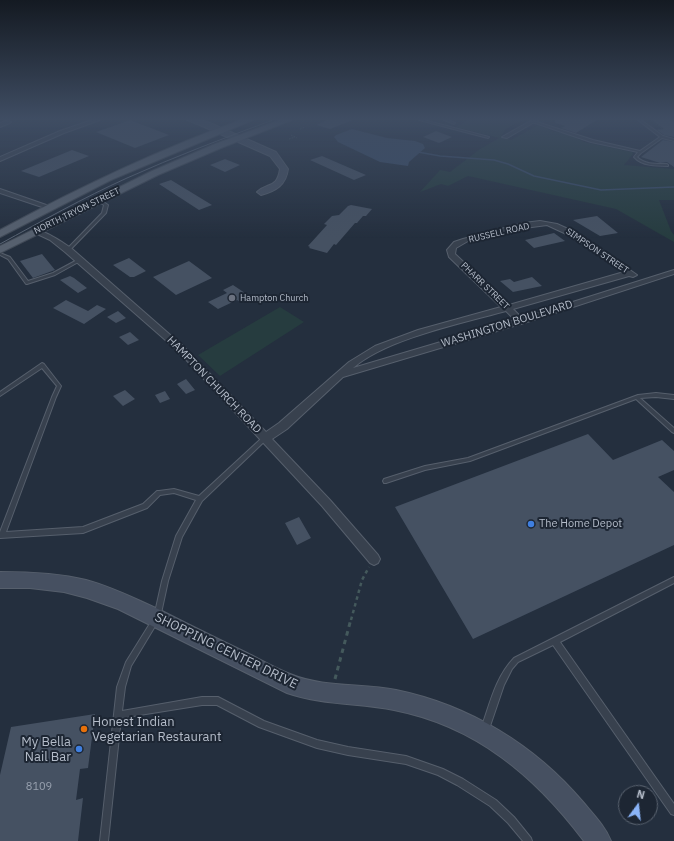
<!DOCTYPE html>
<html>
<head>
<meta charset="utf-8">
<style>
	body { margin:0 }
	#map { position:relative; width:674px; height:841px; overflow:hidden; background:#242f3e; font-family:"IBM Plex Sans",sans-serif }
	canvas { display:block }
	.north { position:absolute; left:618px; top:785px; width:40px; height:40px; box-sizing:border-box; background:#1d2633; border:1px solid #59626f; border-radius:50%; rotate:15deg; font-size:11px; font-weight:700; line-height:16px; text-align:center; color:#b4bcc9 }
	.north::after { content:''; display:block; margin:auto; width:14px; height:18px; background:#8ab4f8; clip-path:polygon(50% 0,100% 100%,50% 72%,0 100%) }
</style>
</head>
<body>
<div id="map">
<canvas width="674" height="841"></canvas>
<div class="north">N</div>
</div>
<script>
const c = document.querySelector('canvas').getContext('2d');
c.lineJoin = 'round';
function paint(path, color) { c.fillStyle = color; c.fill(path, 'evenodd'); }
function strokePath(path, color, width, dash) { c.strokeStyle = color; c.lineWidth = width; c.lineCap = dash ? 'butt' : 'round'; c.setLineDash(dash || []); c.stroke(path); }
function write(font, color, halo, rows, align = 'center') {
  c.font = font + ' "IBM Plex Sans",sans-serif'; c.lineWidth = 4; c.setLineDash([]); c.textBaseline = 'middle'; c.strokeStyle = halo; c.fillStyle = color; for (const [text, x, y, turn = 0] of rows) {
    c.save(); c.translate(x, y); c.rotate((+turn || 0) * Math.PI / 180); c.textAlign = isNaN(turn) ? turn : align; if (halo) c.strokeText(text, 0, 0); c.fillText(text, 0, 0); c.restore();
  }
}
paint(new Path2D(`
	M468,120H524L506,129L501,136L511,140L538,125L553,131L568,134L584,142L632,152L633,154L624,165L674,169V200H659L671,231L674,235V242L616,209L468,176L448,186L441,184L420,192L440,170L450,172L480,149L499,138L455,127Z
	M280,307L304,322L220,376L198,355Z`), '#263c3f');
paint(new Path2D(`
	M352,129L387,138L415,141L423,144L425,148L409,162L408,166L380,162L338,142L334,137L336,135Z`), '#394c67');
strokePath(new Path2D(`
	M418,152L440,156L494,160L508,164L534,176L601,190L674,187`), '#394c67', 1.5);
paint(new Path2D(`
	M130,120L151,128L169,135L135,148L96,132Z
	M327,120H351V121L330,129L316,125Z
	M555,120H597L576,133L561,128L565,126L555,123Z
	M652,120H670L674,123V137L664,135L657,130L664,129Z
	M436,131L452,137L439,143L423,137Z
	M663,140L674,142V167L667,162L660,163L641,157Z
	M72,150L89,156L39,177L21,171Z
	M322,156L366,175L354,180L310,160Z
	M225,159L240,165L225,172L210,165Z
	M171,180L212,205L199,210L159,184Z
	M351,205L372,209L366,216H363L357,223H355L336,245L334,244L327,253L309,248L310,247L308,246L327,225L324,224L332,216L339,215L348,206Z
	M597,216L618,233L600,236L573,220Z
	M554,233L565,241L534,248L525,240Z
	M42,254L55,270L33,278L20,261Z
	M129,258L146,271L134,277H130L113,265Z
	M189,261L212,278L176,295L153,277Z
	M70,276L74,278L87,288L78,293L60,280Z
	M532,277L542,286L513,292L500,281L510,279L514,282Z
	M233,285L251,297L240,302L237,300L218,309L208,302L227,293L223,290Z
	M66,300L88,311L97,305L106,309L84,324L53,308Z
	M118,311L126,318L116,323L107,317Z
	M130,332L139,340L128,345L119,337Z
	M186,379L195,390L186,394L177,384Z
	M125,390L135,399L123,406L113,396Z
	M165,391L170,399L160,403L155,395Z
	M588,434L613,460L662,440L674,451V470L658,477L674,492V545L473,639L395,507Z
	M299,517L311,538L297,545L285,523Z
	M95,714L88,768L80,769L76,800L83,798L78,841H0V775L11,727Z`), '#455162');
const lane = new Path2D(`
	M419,120H424L489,137L488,138Z
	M444,120H448L455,123L454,124Z
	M638,120H641L663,136L674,139V141L662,138L641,153L637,157C645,165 657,164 667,164L668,165V166C657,166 642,166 634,157L638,152L591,142L532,122L534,121L593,140L640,151L660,137Z
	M97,199H99L108,205L106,213L69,251H67V249L102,213L104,205L97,201Z
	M0,253L10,257L28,281L53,273L79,259L82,260L55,275L27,284H26L8,259L0,255Z
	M42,363L44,364L61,386L56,397L6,532L83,527L143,504L157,491H159L174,489L199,496L263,437H267L268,438L202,501L182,537L168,581L160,618L131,666L125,687L122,711L202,697H218L264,721L317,740L348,747L406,756L443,769L463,779L496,800L514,817L531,838L532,841H523L508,823L490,806L457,785L438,775L406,764L348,755L317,748L259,727L217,705H202L121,718L108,841H100L117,687L126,662L154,617L162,581L176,536L196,500L174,493L160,495L147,508L83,533L0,538V532L52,397L57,386L42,368L0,396V392Z
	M656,393L674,395V399L656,397L640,398L674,428V433L672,432L636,399L470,461L425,470L386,483H384L383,481L384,479L425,466L468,458L638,395Z
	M674,577V583L560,642L674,804V815L671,814L553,645L518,662L512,669L504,685L488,732L485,733L482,732L481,729C490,704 495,678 514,658Z`);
const street = new Path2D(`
	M8,120L11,122L10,123L0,127V123Z
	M92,120H100L64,133L0,161V157L60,131Z
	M532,120H538L507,138L502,137Z
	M0,189L52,207L53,208L48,209L0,193Z
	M540,221L557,224L568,229L593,244L637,275L633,277L629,276L513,309L522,318L674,270V274L524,323L343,377L287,429L272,439L330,500L378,555L380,559L378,563L374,565L370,563L322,506L178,351L65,252L50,240L33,232C40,226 63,243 71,248L184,347L266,432L279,423L349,362L375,346L418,330L501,307L449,257L447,250L454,242L463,239L524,223ZM547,225L575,238L624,272L509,305L455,254L456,248L468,241L517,229ZM506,311L515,320L353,368C386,339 462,323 506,311Z`);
const secondary = new Path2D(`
	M187,120H199L208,122L276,152L288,169C286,185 276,191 261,195L257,192C268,182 277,189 280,169L270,156L202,126Z
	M0,572C29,572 58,573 86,580C112,587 136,599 160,610C189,625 218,639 247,653C261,660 275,668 290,674C324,688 362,683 396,690C469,705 535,745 583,802C593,814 605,826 611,841H584C535,776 476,726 394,710C358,703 322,705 287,693L118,609L87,598L64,592L30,588H0Z`);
const primary = new Path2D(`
	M241,120H253L111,180L0,237V230C78,188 157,150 241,120Z
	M280,120H292L221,148L158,175L0,253V246L152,171L215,144Z`);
strokePath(lane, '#565f6c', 2);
strokePath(street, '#565f6c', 2);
strokePath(secondary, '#565f6c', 2);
strokePath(primary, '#414a57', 2);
strokePath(new Path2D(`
	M579,120L583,122
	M573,121L581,123
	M672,122H674
	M300,129L305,127
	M291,135L297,138
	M289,139L295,137`), '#44595c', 1, [1.5, 1.5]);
strokePath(new Path2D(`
	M351,620L362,580L369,567`), '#44595c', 2.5, [3.5, 3.5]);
strokePath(new Path2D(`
	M335,679L351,619`), '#44595c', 3, [4.5, 4.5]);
paint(lane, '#38414e');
paint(street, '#38414e');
paint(secondary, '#465061');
paint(primary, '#56606e');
strokePath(new Path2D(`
	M0,244C42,221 83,198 127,178C174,157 224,138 273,120`), '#5a6575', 1);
strokePath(new Path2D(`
	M651,120L664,130H658`), '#44595c', 1, [1.5, 1.5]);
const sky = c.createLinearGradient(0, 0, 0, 238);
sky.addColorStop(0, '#141a22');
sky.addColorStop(0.5, '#3f4d63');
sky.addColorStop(1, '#3f4d6300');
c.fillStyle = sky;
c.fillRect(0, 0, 674, 238);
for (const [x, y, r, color] of [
	[232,298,4,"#6b7280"],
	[531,524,4,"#3f7fe0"],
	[84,729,4,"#e8710a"],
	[79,749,4,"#3f7fe0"]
]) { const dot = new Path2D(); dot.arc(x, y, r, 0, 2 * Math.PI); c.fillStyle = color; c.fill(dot); strokePath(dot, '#1d2633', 1.5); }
write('9px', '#b4bcc9', '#1d2633', [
	["NORTH TRYON STREET",77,211,-26],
	["RUSSELL ROAD",499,233,-13],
	["SIMPSON STREET",597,251,34],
	["PHARR STREET",485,286,44]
]);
write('9px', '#b4bcc9', '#1d2633', [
	["Hampton Church",240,298]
], 'left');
write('11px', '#b4bcc9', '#1d2633', [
	["WASHINGTON BOULEVARD",507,324,-17],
	["HAMPTON CHURCH ROAD",214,385,46]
]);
write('11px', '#b4bcc9', '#1d2633', [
	["The Home Depot",539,524]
], 'left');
write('11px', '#98a1af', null, [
	["8109",39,787]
]);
write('13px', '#b4bcc9', '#1d2633', [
	["SHOPPING CENTER DRIVE",226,651,26]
]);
write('13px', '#b4bcc9', '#1d2633', [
	["Honest Indian",92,722],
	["Vegetarian Restaurant",92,737],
	["My Bella",71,742,"right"],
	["Nail Bar",71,757,"right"]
], 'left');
</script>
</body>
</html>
